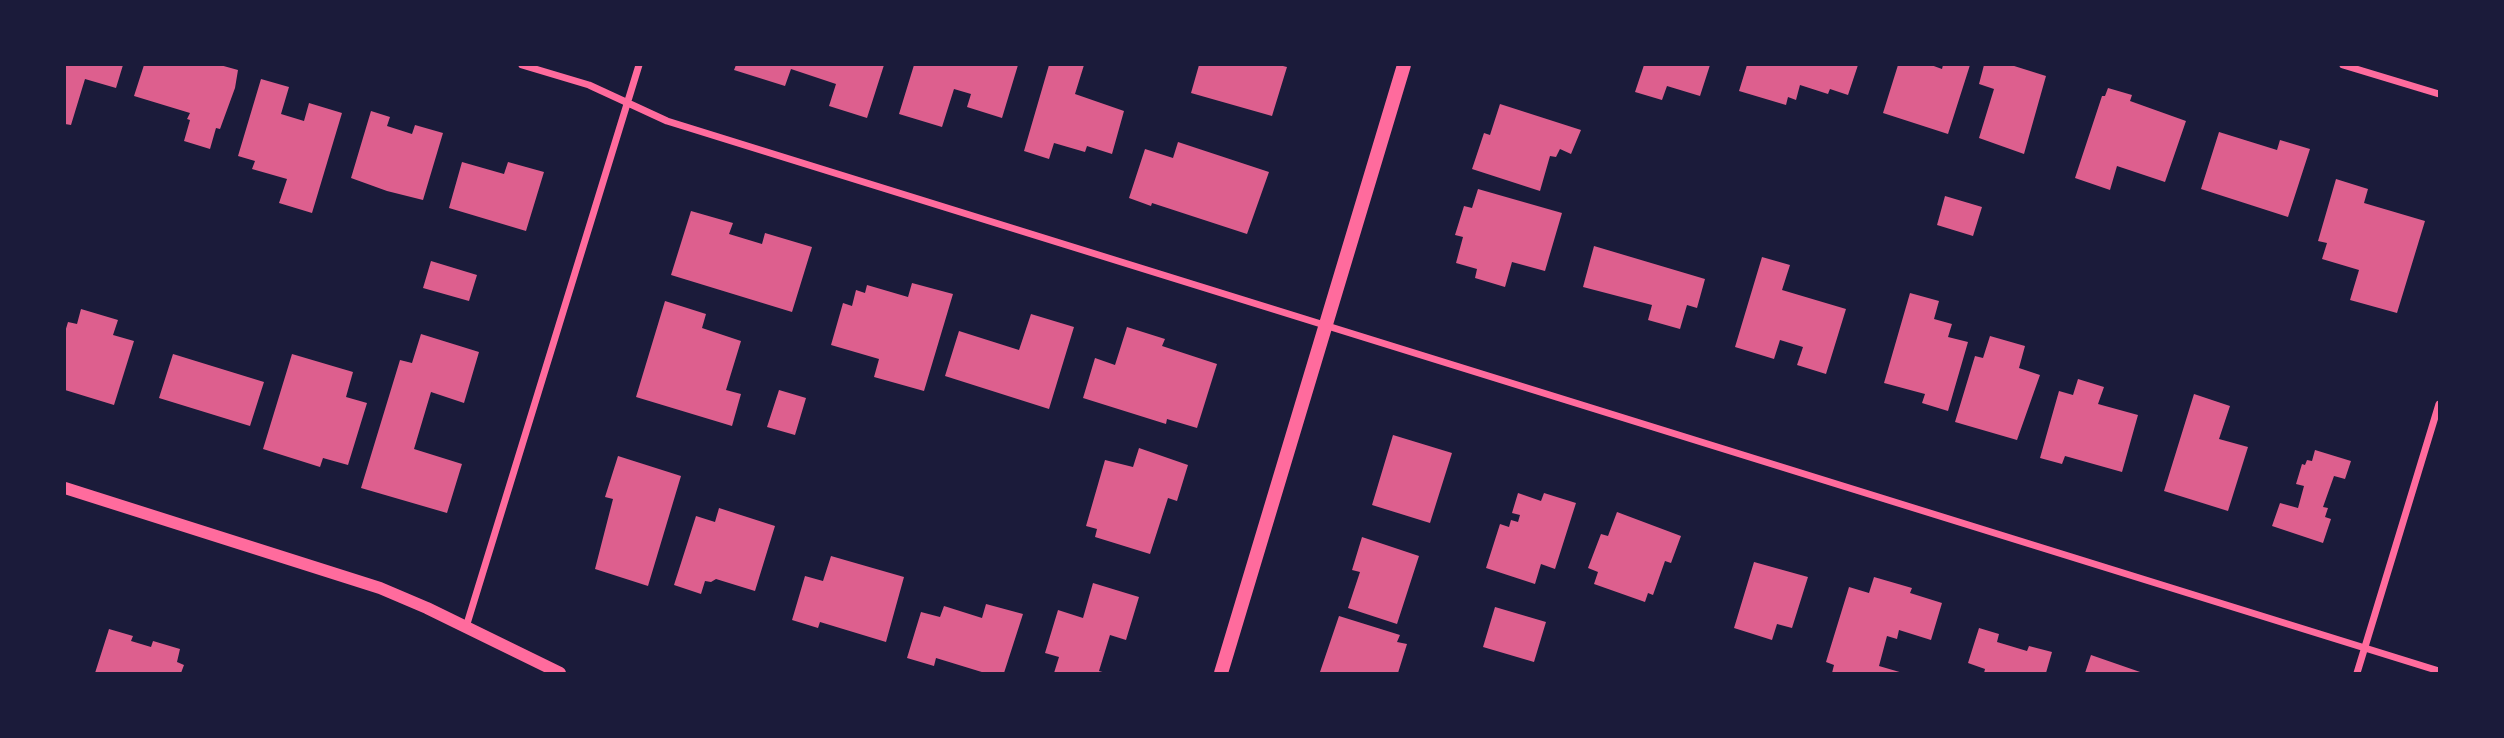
<!DOCTYPE html>
<html>
<head>
<meta charset="utf-8">
<style>
	body { margin:0 }
	#map { position:relative; width:2504px; height:738px; overflow:hidden; background:#1b1b3a; font-family:"Archivo Narrow",sans-serif }
	canvas { display:block }
	.frame { position:absolute; inset:0; border:66px solid #1b1b3a; pointer-events:none }
</style>
</head>
<body>
<div id="map">
<canvas width="2504" height="738"></canvas>
<div class="frame"></div>
</div>
<script>
const c = document.querySelector('canvas').getContext('2d');
c.lineJoin = 'round';
function paint(path, color) { c.fillStyle = color; c.fill(path, 'evenodd'); }
function strokePath(path, color, width, dash) { c.strokeStyle = color; c.lineWidth = width; c.lineCap = dash ? 'butt' : 'round'; c.setLineDash(dash || []); c.stroke(path); }
paint(new Path2D(`
	M65,65H123L116,88L85,79L71,125L65,124Z
	M144,65H220L238,70L235,88L220,129L216,128L210,149L184,141L190,120L187,119L190,113L134,96Z
	M736,65H884L867,118L829,106L836,84L791,69L785,86L734,70Z
	M914,65H1018L1002,118L967,107L971,94L954,89L942,127L899,114Z
	M1049,65H1084L1075,94L1124,111L1112,154L1087,146L1085,152L1054,143L1049,159L1024,151Z
	M1199,65H1279L1287,67L1272,116L1191,93Z
	M1644,65H1710L1700,96L1667,86L1662,100L1635,92Z
	M1747,65H1858L1848,95L1830,89L1828,94L1800,85L1796,100L1788,97L1786,105L1739,91Z
	M1898,65H1931L1942,69L1943,65H1970L1948,134L1883,113Z
	M1984,65H2011L2046,76L2024,154L1979,138L1994,89L1979,84Z
	M261,79L289,87L281,114L304,121L309,103L342,113L312,213L279,203L287,179L252,169L255,161L238,156Z
	M2108,88L2132,95L2130,101L2186,121L2165,182L2117,166L2110,190L2075,178L2102,96H2105Z
	M1500,104L1581,130L1571,154L1560,149L1556,157L1550,156L1540,191L1472,169L1484,133L1490,135Z
	M371,111L390,117L387,126L412,134L415,125L443,133L423,200L387,191L351,178Z
	M2219,132L2277,150L2280,140L2310,149L2288,217L2201,189Z
	M1178,142L1269,172L1247,234L1152,203L1151,206L1129,198L1145,149L1173,158Z
	M462,162L504,174L508,162L544,172L526,231L449,208Z
	M2336,179L2368,189L2364,203L2425,221L2397,313L2350,300L2359,270L2322,259L2327,243L2318,241Z
	M1478,189L1562,213L1545,271L1512,262L1505,287L1475,278L1477,269L1456,263L1463,237L1455,235L1464,206L1472,208Z
	M1945,196L1982,207L1973,236L1937,225Z
	M691,211L733,223L729,234L762,244L765,233L812,247L792,312L671,275Z
	M1594,246L1705,279L1697,308L1687,305L1680,329L1648,320L1652,305L1583,287Z
	M1762,257L1790,265L1782,290L1846,309L1826,374L1797,365L1803,347L1780,340L1774,359L1735,347Z
	M431,261L477,275L469,301L423,288Z
	M912,283L953,294L924,391L874,377L879,359L831,345L843,303L852,306L856,290L865,293L867,285L908,297Z
	M1910,293L1939,301L1934,319L1952,324L1948,337L1968,342L1948,411L1922,403L1925,394L1884,383Z
	M665,301L706,314L702,328L741,341L726,390L741,394L732,426L636,397Z
	M81,309L118,320L113,335L134,341L114,405L65,390V332L68,322L77,324Z
	M1031,314L1074,327L1049,409L945,376L959,331L1019,350Z
	M1127,327L1165,339L1162,346L1217,364L1197,428L1167,419L1166,424L1083,398L1095,358L1115,365Z
	M421,334L479,352L464,403L431,392L414,449L462,464L447,513L361,488L400,360L412,363Z
	M1990,336L2025,346L2019,368L2040,375L2017,440L1955,422L1975,356L1983,358Z
	M173,354L264,382L250,426L159,398Z
	M292,354L353,372L346,397L367,403L348,465L323,458L320,467L263,449Z
	M2078,379L2104,387L2098,404L2138,415L2122,472L2065,456L2062,464L2040,458L2059,391L2073,395Z
	M779,390L806,398L795,435L767,427Z
	M2194,394L2230,406L2219,439L2248,447L2228,511L2164,491Z
	M1393,435L1452,453L1430,523L1372,505Z
	M1139,448L1188,465L1177,501L1168,498L1150,554L1095,537L1097,529L1086,526L1105,460L1133,467Z
	M2315,450L2351,461L2345,479L2334,476L2323,507L2328,508L2325,517L2331,519L2323,543L2272,526L2280,503L2298,508L2304,486L2296,484L2302,464L2305,465L2307,460L2312,461Z
	M618,456L681,476L648,586L595,569L613,499L605,497Z
	M1518,493L1541,501L1544,493L1576,503L1555,569L1541,564L1535,584L1486,568L1500,524L1509,527L1511,520L1518,522L1520,515L1512,513Z
	M719,508L775,526L755,591L716,579L711,582L705,581L701,594L674,585L696,516L715,522Z
	M1617,512L1681,536L1671,563L1665,561L1653,595L1648,593L1645,602L1594,584L1598,572L1588,568L1601,534L1608,536Z
	M1362,537L1419,556L1397,624L1348,608L1360,572L1352,570Z
	M831,556L904,577L886,642L820,622L818,628L792,620L805,576L823,581Z
	M1754,562L1808,577L1792,628L1777,624L1772,640L1734,628Z
	M1874,577L1912,588L1910,593L1942,603L1931,640L1899,630L1897,639L1887,636L1879,666L1903,673H1832L1834,665L1826,662L1849,587L1869,593Z
	M1093,583L1139,597L1126,640L1110,635L1099,671L1106,673H1054L1059,657L1045,653L1058,610L1083,618Z
	M986,604L1023,614L1004,673H985L936,658L934,666L907,658L921,612L940,617L944,606L982,618Z
	M1495,607L1546,622L1534,662L1483,647Z
	M1339,616L1400,635L1397,642L1407,644L1398,673L1320,672Z
	M1979,628L1999,634L1997,642L2027,651L2029,646L2052,652L2046,673H1984L1985,669L1968,663Z
	M109,629L133,636L131,641L151,647L153,641L180,649L177,662L184,665L181,673H95Z
	M2091,655L2143,673H2085Z`), '#dd5f8e');
strokePath(new Path2D(`
	M522,65L589,85L667,121L2439,671
	M2343,65L2439,94
	M466,627L639,65
	M2357,673L2439,404`), '#ff6b9d', 7);
strokePath(new Path2D(`
	M65,488L380,588L427,608L560,673`), '#ff6b9d', 12);
strokePath(new Path2D(`
	M1221,673L1404,65`), '#ff6b9d', 14);
</script>
</body>
</html>
